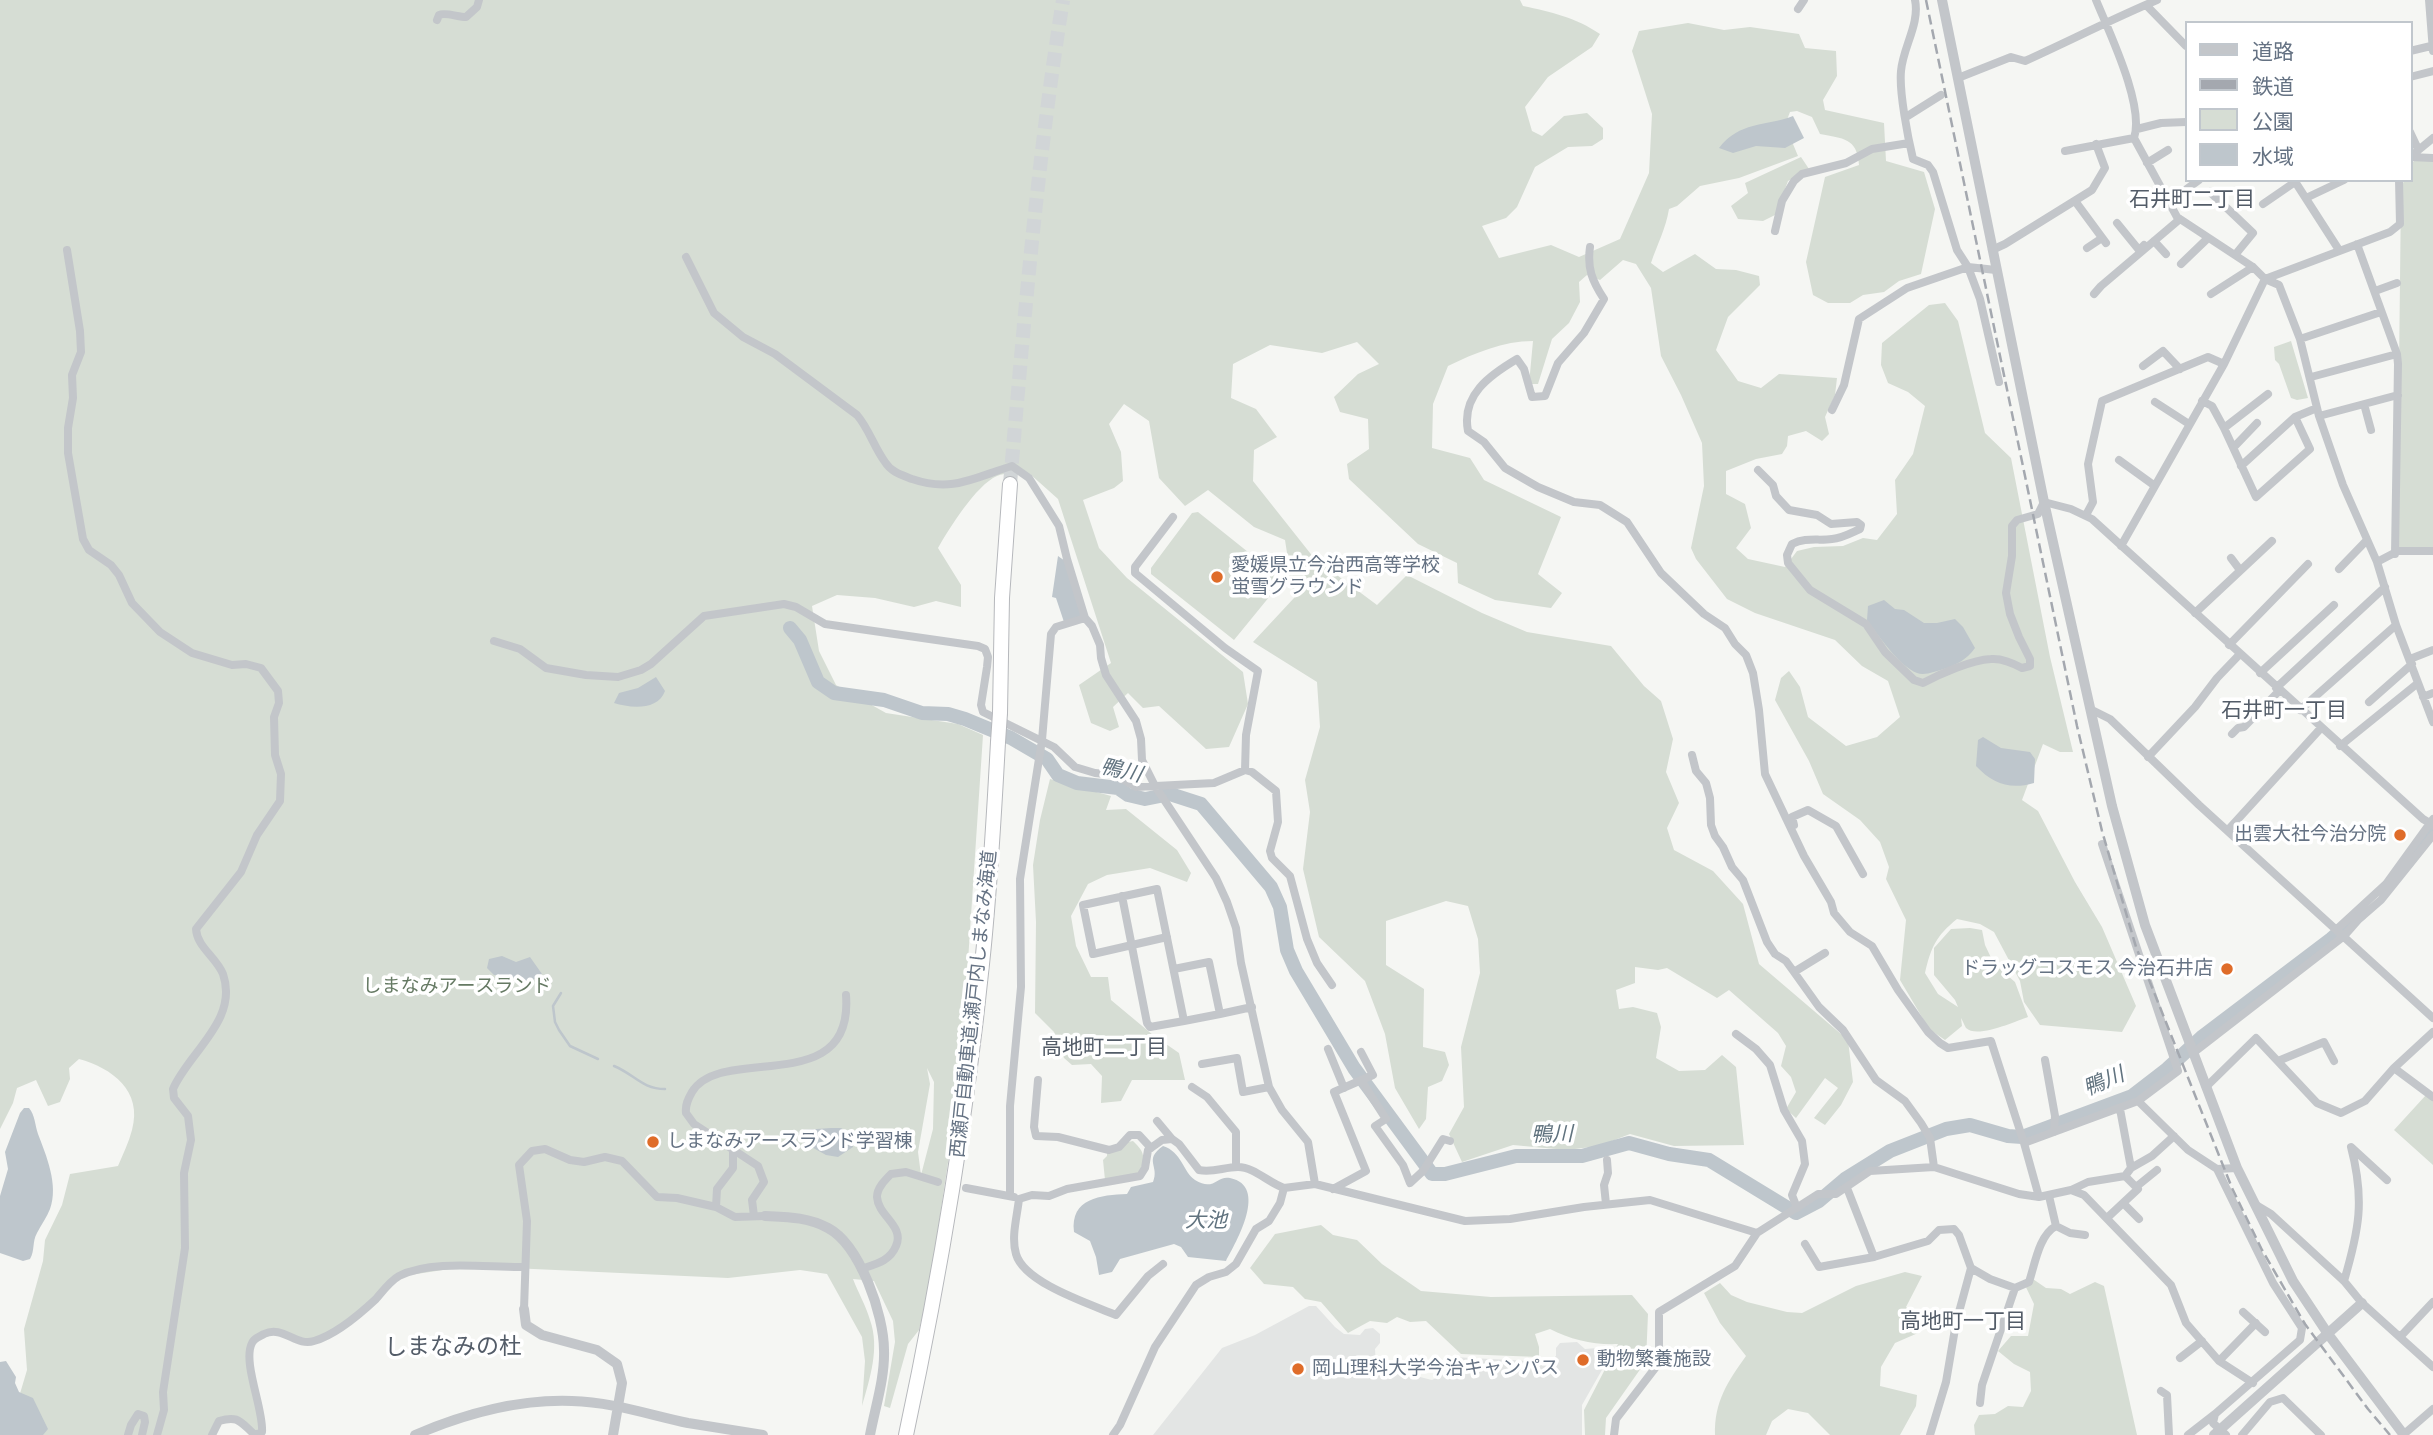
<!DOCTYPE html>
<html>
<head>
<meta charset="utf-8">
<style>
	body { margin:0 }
	#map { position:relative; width:2433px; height:1435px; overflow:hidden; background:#f5f6f3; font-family:Rubik,"Noto Sans JP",sans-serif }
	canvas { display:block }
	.legend { position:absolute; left:2185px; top:21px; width:228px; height:161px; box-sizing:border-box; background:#fff; border:2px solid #c1c7cd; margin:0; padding:9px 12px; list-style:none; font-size:21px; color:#657283 }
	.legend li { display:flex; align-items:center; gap:14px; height:35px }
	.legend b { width:35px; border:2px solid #c1c7cd }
</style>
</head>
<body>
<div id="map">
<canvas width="2433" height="1435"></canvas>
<ul class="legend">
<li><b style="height:9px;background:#c3c6ca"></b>道路</li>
<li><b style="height:9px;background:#a4a8af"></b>鉄道</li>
<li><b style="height:19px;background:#d6ddd4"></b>公園</li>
<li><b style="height:19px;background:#bec6cc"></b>水域</li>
</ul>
</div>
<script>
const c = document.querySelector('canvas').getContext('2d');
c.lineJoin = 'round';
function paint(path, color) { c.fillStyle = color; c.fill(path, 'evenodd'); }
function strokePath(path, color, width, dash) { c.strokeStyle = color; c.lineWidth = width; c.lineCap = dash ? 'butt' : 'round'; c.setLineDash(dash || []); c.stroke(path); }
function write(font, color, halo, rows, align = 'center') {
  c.font = font + ' Rubik,"Noto Sans JP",sans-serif'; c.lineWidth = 7; c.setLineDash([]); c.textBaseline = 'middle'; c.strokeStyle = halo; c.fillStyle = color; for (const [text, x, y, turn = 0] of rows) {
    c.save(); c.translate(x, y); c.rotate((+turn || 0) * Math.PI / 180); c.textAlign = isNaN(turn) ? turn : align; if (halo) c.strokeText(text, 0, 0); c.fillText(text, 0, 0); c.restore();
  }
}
paint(new Path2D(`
	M1309,1306H1316L1335,1327L1344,1334L1360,1335L1365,1329L1373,1328L1380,1334V1343L1375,1349L1376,1366L1432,1380L1450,1371L1453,1357L1547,1362L1556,1356V1348L1560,1343L1577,1342L1585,1349L1609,1347L1611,1354L1582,1405V1435H1153L1222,1348L1255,1335Z`), '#e3e5e4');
paint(new Path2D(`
	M0,0H1520L1523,6C1551,12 1575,17 1600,34L1592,47L1548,77L1525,107L1532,131L1542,136L1564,116L1587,113L1603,128V139L1592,146L1568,147L1535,167L1517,207L1506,218L1482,226L1499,258L1551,245L1579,257L1620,239L1649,173L1652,114L1632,51L1639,31L1688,23L1724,30L1750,27L1799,34L1805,48L1836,51L1837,76L1823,100L1825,110L1884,123L1886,161L1924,172L1935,209L1921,274L1899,281L1884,292L1863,295L1850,303H1828L1813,295L1806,262L1825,177L1859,165C1857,137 1843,139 1820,134L1812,117L1797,111L1790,112L1785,125L1798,156L1739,178L1700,186L1677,206L1669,209C1666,228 1657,245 1651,263L1663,272L1695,254L1716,269L1736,270L1759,276L1760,285L1728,317L1716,350L1738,381L1761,388L1779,374L1837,378L1835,395L1825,417L1829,434L1822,441L1806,431L1788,436L1787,446L1782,454L1756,459L1726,471V494L1745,504L1751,528L1736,548L1748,559L1785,567L1797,551L1814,547L1843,546L1863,538L1877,540L1897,514L1895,480L1913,454L1925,406L1908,392L1888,383L1881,365L1882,343L1929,305L1945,303L1958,321L1985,433L2011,458L2050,657L2073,752H2060L2043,744L2022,800L2038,811L2075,882L2102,927L2136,1006L2122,1032L2040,1025L2024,1002L2020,981L1994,932L1980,924L1957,919C1936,936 1931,947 1925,973L1938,994L1958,1007L1955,1000L1934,975V948L1951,929L1970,928L1982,930L1985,945L1994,964L2015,982L2028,1017C2016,1021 1977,1039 1966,1028C1964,1025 1963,1021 1961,1018L1962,1026L1945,1040L1929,1029L1900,980L1906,920L1886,879L1889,867L1880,842L1860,820L1823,794L1809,761L1775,700L1781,678L1789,671L1800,687L1808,717L1846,746L1877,737L1900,717L1888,681L1862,666L1835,640L1755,613L1727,599L1696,559L1691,548L1704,486L1702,443L1681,395L1661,356L1651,288L1636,264L1623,260L1600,280L1587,275L1579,282L1580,302L1569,323L1552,339L1538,384H1529L1533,341C1503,341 1475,353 1448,366L1433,404L1432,448L1470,458L1484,480L1561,517L1538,574L1562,593L1551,608L1495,600L1458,583L1457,563L1418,544L1349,479L1347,464L1369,449L1368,419L1340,412L1334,397L1358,374L1379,364L1357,342L1322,353L1270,345L1233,364L1231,398L1256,409L1277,437L1254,450L1253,481L1314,558L1377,605L1407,575L1482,613L1527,632L1611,646L1644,686L1661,701L1673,739L1666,772L1679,803L1667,828L1674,850L1713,871L1743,904L1759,964L1848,1040L1853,1082L1841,1105L1825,1125L1814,1118L1838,1088L1825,1078L1796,1118L1786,1109L1796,1092L1791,1077L1781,1066L1786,1046L1778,1033L1729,990L1717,998L1667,968L1658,970L1635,967V983L1616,990L1619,1009L1633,1007L1657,1013L1661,1027L1656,1058L1679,1071L1705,1070L1722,1055L1736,1067L1744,1145L1674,1146L1630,1134L1599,1146L1567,1150L1513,1145L1462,1162L1449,1134L1464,1107L1461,1047L1480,973L1478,939L1468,906L1446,901L1386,921V965L1424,989L1423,1047L1445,1052L1449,1065L1442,1081L1428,1087L1426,1119L1419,1129L1395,1088L1385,1034L1365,981L1319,937L1303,869L1310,812L1305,780L1320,727L1317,682L1253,642L1294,598L1285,540L1254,527L1208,490L1185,506L1159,478L1149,421L1124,404L1109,424L1121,452L1123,481L1114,488L1083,500L1099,548L1127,578L1243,672L1248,704L1229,747L1206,749L1159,706L1143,708L1128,693L1113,707L1119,727L1110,731L1091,723L1079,685L1111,663L1058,499L1030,474C1021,474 1005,472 997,476C976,485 949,529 938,548L961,585V607L936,601L914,607L875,598L837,595L812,606L819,651L836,685L886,713L958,724L983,735L964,1021L950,1149L930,1283L919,1330L908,1344L890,1408L884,1406L895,1342L893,1321L874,1281L853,1279C858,1292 866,1306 870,1320C880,1348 870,1378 862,1406L865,1361L862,1337L827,1274L800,1270L728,1278L469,1266L397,1277L340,1327L313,1342L278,1331L253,1339L251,1365L262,1432L255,1435L241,1421H219L216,1435H42L16,1407L27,1370L24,1329L43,1261L45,1240L62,1205L70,1174L118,1166C123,1154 129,1142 132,1130C143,1091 112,1068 79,1059L69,1068L70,1079L60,1102L48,1106L36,1080L17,1088L13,1103L0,1129ZM927,1068L934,1082L933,1129L921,1175L918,1152L930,1084Z
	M1801,157L1809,169L1788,181L1775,215L1763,221L1738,219L1731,206L1748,193L1745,183Z
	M2414,161H2433V548L2397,547L2401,191L2404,180H2410V166Z
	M2291,341L2308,398L2297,400L2291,398L2279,364L2275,360L2274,347Z
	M1198,512L1283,580L1234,640L1151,574V568L1192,513Z
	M1050,779L1111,796L1106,810L1126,809L1177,850L1191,873L1187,882L1150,868L1107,875L1088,884L1071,916L1076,946L1091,977H1108L1111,1000L1153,1035L1179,1053L1185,1080H1132L1121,1101L1101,1103L1102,1076L1091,1064L1072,1065L1064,1058L1054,1032L1035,1013L1036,922L1033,865L1040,820Z
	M2426,1095L2433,1101V1165L2394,1130Z
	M1133,1141C1146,1153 1145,1158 1139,1174L1105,1180L1103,1160L1107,1156V1153L1128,1142Z
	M1321,1225L1333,1235L1357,1240L1382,1264L1421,1291L1491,1297L1632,1295L1648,1314L1646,1361L1606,1418L1605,1435H1585L1584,1410L1618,1344C1594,1345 1571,1340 1550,1329L1535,1334L1539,1347V1357L1461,1354L1426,1321L1410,1322L1397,1317L1387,1323L1370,1321L1348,1333L1321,1302L1305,1299L1293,1287L1264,1284L1250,1268L1275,1234Z
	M1905,1272L1922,1276L1906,1307L1920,1319L1918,1333L1895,1343L1881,1367L1880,1386L1917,1395L1916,1406L1900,1435H1830L1808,1413L1788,1409L1772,1421L1766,1435H1715C1714,1402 1728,1381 1746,1356L1720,1323L1704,1293L1720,1283L1731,1295L1747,1302L1787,1312L1802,1313L1856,1286Z
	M2030,1277L2046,1288L2061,1289L2070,1294L2095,1282L2104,1286L2137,1435H1975L1974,1425L1979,1415L1995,1414L2008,1406L2023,1407L2031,1391L2030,1372L2014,1364L1998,1351L2011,1336H2028L2034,1304L2024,1283Z`), '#d6ddd4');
paint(new Path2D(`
	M1793,116L1804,138L1785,148L1756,146L1733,153L1719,148C1740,121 1764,127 1793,116Z
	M1058,556L1065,561L1083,616L1064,622L1056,598L1052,597Z
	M1884,600L1895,609L1904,610L1924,623H1937L1955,619L1963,627L1975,648C1966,660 1958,664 1944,669C1936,671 1925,676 1917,673C1899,666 1878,635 1867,620L1868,606Z
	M656,677L665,691C658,711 630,708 614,703L619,693L638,688Z
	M1983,737L2001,748L2030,752L2035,759L2034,783C2010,790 1993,784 1976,766L1978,740Z
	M502,956L516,962L530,957L542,974L524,986L518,983L510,975H494L487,968L489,959Z
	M24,1108H29C35,1115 35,1125 38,1134C46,1155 59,1185 50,1209C47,1217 41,1225 37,1233C32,1242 35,1250 30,1259L23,1261L0,1253V1196L8,1169L5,1152L20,1113Z
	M831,1128H841L853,1136V1147L838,1157L826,1155L799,1140L802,1130Z
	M1163,1146C1182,1152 1183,1172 1195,1180C1214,1192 1217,1175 1230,1178C1269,1186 1236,1242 1226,1261L1188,1257L1181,1247L1174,1244L1120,1259L1112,1272L1099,1275L1096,1257L1090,1241L1074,1232C1070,1198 1101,1195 1127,1194L1131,1187L1153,1182C1160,1166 1143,1160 1163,1146Z
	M6,1361L16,1377L15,1383L19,1392L33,1398L48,1429L43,1435H0V1362Z`), '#bec6cc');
strokePath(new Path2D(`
	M561,993L553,1006L555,1022L559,1030L570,1046L598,1059
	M614,1066C634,1074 642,1089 665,1089`), '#bec6cc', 2.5);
strokePath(new Path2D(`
	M790,628L800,640L818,682L834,693L884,700L922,713L948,714L965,719L1011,738L1047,759L1058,775L1077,783L1118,788L1128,795L1145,799L1170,794L1201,804L1271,887L1280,907L1287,950L1296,971L1354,1068L1432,1174H1445L1516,1156H1582L1629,1143L1669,1154L1709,1160L1796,1213L1819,1201L1845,1179L1890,1151L1946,1129L1970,1125L2008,1136L2022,1137L2132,1096L2167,1069L2203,1036L2331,939L2361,913
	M2407,862L2433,826`), '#bec6cc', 14);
strokePath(new Path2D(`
	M1010,484C1024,322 1037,161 1063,0`), '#d1d5d7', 14, [14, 7]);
const motorway = new Path2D(`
	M1000,713L1002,598L1010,484
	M906,1435C939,1280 966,1122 982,964C990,891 994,816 998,742`);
strokePath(motorway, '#b6b8bc', 16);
strokePath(new Path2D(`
	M1915,0C1920,24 1903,47 1901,71C1899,92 1908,138 1913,159L1928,165L1933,172L1957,250L1968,267L1980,299L1999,382
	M2096,0C2109,32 2145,106 2134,138L2177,217L2253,267L2265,279L2279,285L2300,339L2319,416L2343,485L2377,562L2396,625L2433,722
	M2429,0L2433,51
	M2146,5L2186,46
	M1798,9L1804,0
	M437,20L439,15C445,12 458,17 466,17L477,7L479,0
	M2410,51L2431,46
	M2410,77L2433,71
	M1958,78L2011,57L2025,61C2069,41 2112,19 2157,0
	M1906,117L1941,95
	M2137,129L2161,123L2186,122
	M2410,132L2418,149
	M2065,151L2134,138
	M2410,157L2433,138
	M2410,157L2433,158
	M2147,163L2168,150
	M2294,180L2339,250
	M2210,192L2253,233L2235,255
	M2306,198L2344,180
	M2075,201L2106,243
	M2169,202L2199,180
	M2263,204L2295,182
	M2117,223L2139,250L2144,245
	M1775,231L1782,201L1794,181L1802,174L1846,163L1872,149L1909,143
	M2154,241L2166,254
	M2357,244L2397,354L2398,364L2395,554
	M1590,247C1587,268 1592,281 1604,299L1584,333L1558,363L1545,396L1532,397L1524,369L1517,359C1490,375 1461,395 1468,431L1484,442L1505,468L1538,487L1574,502L1600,505L1627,522L1661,573L1704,614L1725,628L1735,644L1746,655L1753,673L1759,710L1765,774L1804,856L1831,902L1834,913L1850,932L1872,946L1898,990L1928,1032L1940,1043L1948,1048L1991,1041L2024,1143L2039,1197
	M2087,248L2102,238
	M67,250L80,331L81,352L72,375L73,398L68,428V453L83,539L89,550L111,565L119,575L132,603L160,632L192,653L232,665L246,664L261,668L278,691L279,703L274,717L275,755L281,774L280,801L257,835L241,872L196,929C197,947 216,957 223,974C239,1020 189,1052 173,1089L174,1098L188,1116L191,1140L184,1173L185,1248L163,1392L164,1410L157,1435
	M1992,250L2005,244L2092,190L2105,168L2096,144
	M686,257L714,313L743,337L775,354L857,415C869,429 874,447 885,462C891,472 902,475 912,479C953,493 975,477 1012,466L1029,478L1059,526L1067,559L1085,618L1092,626L1100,645L1101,658L1106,675L1136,721L1141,739L1142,760L1155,786L1216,878L1227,902L1236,928L1241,963L1269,1087L1282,1110L1308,1142L1315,1184
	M2181,264L2208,238
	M2375,291L2397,283
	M2094,294L2101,286L2180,219
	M2211,294L2253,267
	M2300,339L2381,312
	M2143,366L2163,351L2180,369
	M2311,377L2397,354
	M2202,401L2212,406L2224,428L2256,497L2310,449L2295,417
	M2155,402L2189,424
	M2364,404L2371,430
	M1832,410L1844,385L1859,319L1907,288L1968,267L1996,270
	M2319,416L2398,395
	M2224,428L2268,394
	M2234,447L2257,423
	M2119,460L2155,486
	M2241,466L2295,417L2317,408
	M1758,470L1773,485L1776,496L1789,510L1817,515L1831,524L1857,522L1861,525L1860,529C1851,533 1843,538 1832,539C1818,541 1806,537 1792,544L1787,555L1788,563L1810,590L1866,624L1885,652L1914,680L1923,683C1940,674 1971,660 1991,659C2002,658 2013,663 2022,668L2030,666V659L2019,637L2010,614L2006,593L2012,556V526L2017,520L2038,514L2044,502L2071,509L2092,519L2423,819L2433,825
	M2086,515L2093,502L2088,464L2102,401L2208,357L2224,364
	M1173,517L1135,567V573L1225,648L1258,671L1246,735L1245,770
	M2121,546L2224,364L2265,279L2390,232L2400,224L2399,180
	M2231,558L2240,570
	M2377,562L2398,551H2433
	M2339,569L2367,540
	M2195,613L2272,541
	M494,641L520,649L546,668L586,675L618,677L641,670L651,664L704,616L784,604L796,607L825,624L978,646L985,649L988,657L987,667L981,705L983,712L1054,747L1075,767L1095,773L1115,775L1136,787L1214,783L1245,770L1252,772L1276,791L1278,822L1270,851L1272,858L1290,876L1307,939L1317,963L1332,985
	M2229,645L2308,564
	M2410,659L2433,650
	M2260,673L2334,605
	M2276,688L2385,587
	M2423,697L2433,693
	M2369,702L2412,664
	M2092,710L2110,719L2199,805L2433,1018
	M2300,710L2396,625
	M2232,734L2238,728L2244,727L2279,691
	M2340,746L2418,683
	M1692,755L1696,771L1706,783L1710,798L1711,825L1715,836L1723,847L1732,867L1743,880L1767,942L1775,954L1786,961L1794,972
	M2148,757L2195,707L2217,678L2239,655
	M1794,825L1792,817L1808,810L1836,826L1863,874
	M2228,830L2321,728
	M2102,844L2178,1071L2138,1101
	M1122,896L1147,1023L1150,1027L1184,1021
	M2337,929L2386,884L2433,819
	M1167,937L1093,954L1083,905L1157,889L1184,1021L1220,1014
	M1825,953L1794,972L1819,1007L1843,1030L1876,1080L1905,1101L1921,1123L1930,1138L1934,1167
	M1174,969L1209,962L1220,1014L1252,1007
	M1736,1034L1756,1049L1770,1065L1784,1110L1802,1141L1805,1164L1792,1195L1797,1208
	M1328,1049L1344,1088
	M2193,1053L2344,936L2358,920L2381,900L2433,835
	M2045,1060L2055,1116L2054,1132
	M2278,1061L2324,1042L2334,1061
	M1202,1064L1237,1058L1243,1092L1269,1087
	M2394,1068L2433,1097
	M1038,1080L1034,1127L1036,1136L1058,1137L1109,1150L1119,1147L1130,1135H1139L1151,1148
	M1361,1080L1386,1119L1375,1126L1403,1165L1410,1183L1423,1171L1443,1139L1450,1141
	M1192,1087L1207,1097L1236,1132V1167
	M2206,1087L2256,1038L2317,1103L2341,1113L2365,1101L2394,1068L2433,1032
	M2120,1109L2131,1168
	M1157,1121L1172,1139
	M2024,1143L2138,1101L2188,1150L2217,1169L2273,1283L2302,1328L2300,1340L2215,1414L2213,1423L2226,1435
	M2217,1169L2237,1168
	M2136,1187L2157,1170
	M966,1188L1014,1197
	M1284,1188L1315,1184L1465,1221L1510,1219L1584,1207L1650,1200L1757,1233
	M1847,1188L1874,1257L1928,1241L1939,1230L1954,1229L1959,1235L1971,1268
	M1333,1189L1366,1171L1334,1092L1373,1075L1361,1052
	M2071,1190L2088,1182L2125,1176L2131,1168L2152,1156L2174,1136
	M1010,1196V1106L1021,987L1020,879L1042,740L1051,634L1056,627L1085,618
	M2123,1203L2139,1219
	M1606,1204L1604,1185L1608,1173L1607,1160
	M2256,1205L2271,1214L2344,1281L2362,1303L2433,1367
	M716,1207L717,1189L733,1168V1149
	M754,1216L752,1200L764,1182L758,1166L694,1124L686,1113C685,1105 688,1099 692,1092C721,1043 854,1100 846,995
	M2107,1218L2138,1189L2125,1176
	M2056,1226L2070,1233L2085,1235
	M1805,1244L1819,1267L1874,1257
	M861,1269C876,1264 890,1261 896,1246C905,1226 878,1216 877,1197C877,1188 885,1180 891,1174L906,1172L938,1182
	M2344,1281C2359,1230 2365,1200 2351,1147L2387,1180
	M524,1309L527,1221L519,1165L532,1151L545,1149L570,1160L584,1162L605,1157L622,1161L657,1197L677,1198L716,1207L735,1217L765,1216
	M2243,1312L2265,1332
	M2400,1337L2433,1302
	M2180,1358L2202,1341
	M2219,1361L2256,1323
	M2161,1391L2167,1395L2169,1435
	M1980,1403L1982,1385L2015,1288
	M128,1435L131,1425L138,1414L144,1416L145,1422L142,1435
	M212,1435L219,1421C239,1415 240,1422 255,1435L262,1432C264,1410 242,1362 252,1343C254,1338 259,1337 264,1334C283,1325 296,1347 314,1341C335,1335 360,1314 376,1299C382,1292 390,1281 399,1276C433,1259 488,1268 525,1267
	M1113,1435L1120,1425L1155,1347L1196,1285L1209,1277L1226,1272L1236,1264L1256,1229L1269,1221L1280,1203L1284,1188C1269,1183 1254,1167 1238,1167C1224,1167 1213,1173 1199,1170L1179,1144L1172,1139L1162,1140L1148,1150L1145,1168L1140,1176L1067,1189L1049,1196L1032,1195L1019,1199C1017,1217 1011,1237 1016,1254C1024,1283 1090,1304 1116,1315L1148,1276L1163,1264
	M1614,1435L1616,1419L1659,1363V1312L1735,1266L1757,1233L1818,1194H1836L1870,1171L1934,1167L2019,1194L2039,1197L2071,1190L2084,1195L2171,1285L2186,1323L2219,1361L2253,1383
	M1930,1435L1946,1382L1956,1323L1971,1268L1990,1279L2015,1288L2029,1282C2035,1264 2039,1235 2056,1226L2049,1196
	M2188,1435L2215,1414
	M2242,1435L2270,1402L2283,1398L2321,1435
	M2403,1435L2433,1409`), '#c3c6ca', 8);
strokePath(new Path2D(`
	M1942,0L2044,502L2112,806L2145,925L2237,1168L2293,1281L2328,1334L2404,1435
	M765,1216C787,1217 808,1217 828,1228C860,1245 884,1315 884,1350C885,1378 875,1408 870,1435
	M524,1309L526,1325L542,1335L597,1350L617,1364L622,1383L613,1435
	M415,1435C464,1414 519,1399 572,1401C612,1402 650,1415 688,1423C713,1427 738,1431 763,1435
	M2214,1435L2362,1303`), '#c3c6ca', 10);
strokePath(motorway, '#fff', 14);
strokePath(new Path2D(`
	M1926,0L2077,726L2102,831L2136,947L2232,1188L2262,1250L2305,1324L2368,1409L2390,1435`), '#a4a8af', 2.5, [10, 5]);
const motorwayBridge = new Path2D(`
	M998,742L1000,713`);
strokePath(motorwayBridge, '#b6b8bc', 16, []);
strokePath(motorwayBridge, '#fff', 14);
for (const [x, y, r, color] of [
	[1217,577,7,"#df6c29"],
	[2400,835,7,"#df6c29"],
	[2227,969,7,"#df6c29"],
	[653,1142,7,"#df6c29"],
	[1583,1360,7,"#df6c29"],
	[1298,1369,7,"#df6c29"]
]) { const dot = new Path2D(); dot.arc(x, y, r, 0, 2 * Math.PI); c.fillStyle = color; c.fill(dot); strokePath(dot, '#fff', 2.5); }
write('19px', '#657283', '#fff', [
	["愛媛県立今治西高等学校",1231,566],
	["蛍雪グラウンド",1231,588],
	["出雲大社今治分院",2386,835,"right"],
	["ドラッグコスモス 今治石井店",2213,969,"right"],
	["しまなみアースランド学習棟",667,1142],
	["動物繁養施設",1597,1360],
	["岡山理科大学今治キャンパス",1312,1369]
], 'left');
write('19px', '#667a64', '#fff', [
	["しまなみアースランド",457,987]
]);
write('19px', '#657283', '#fff', [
	["西瀬戸自動車道;瀬戸内しまなみ海道",974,1004,-84]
]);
write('21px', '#535c68', '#fff', [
	["石井町二丁目",2192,200],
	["石井町一丁目",2284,711],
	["高地町二丁目",1104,1048],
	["高地町一丁目",1963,1322]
]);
write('italic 21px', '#61737f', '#fff', [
	["鴨川",1121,771,13],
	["鴨川",2104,1082,-23],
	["鴨川",1552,1135,-1],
	["大池",1206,1221]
]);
write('23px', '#535c68', '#fff', [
	["しまなみの杜",453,1347]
]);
</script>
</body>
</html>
